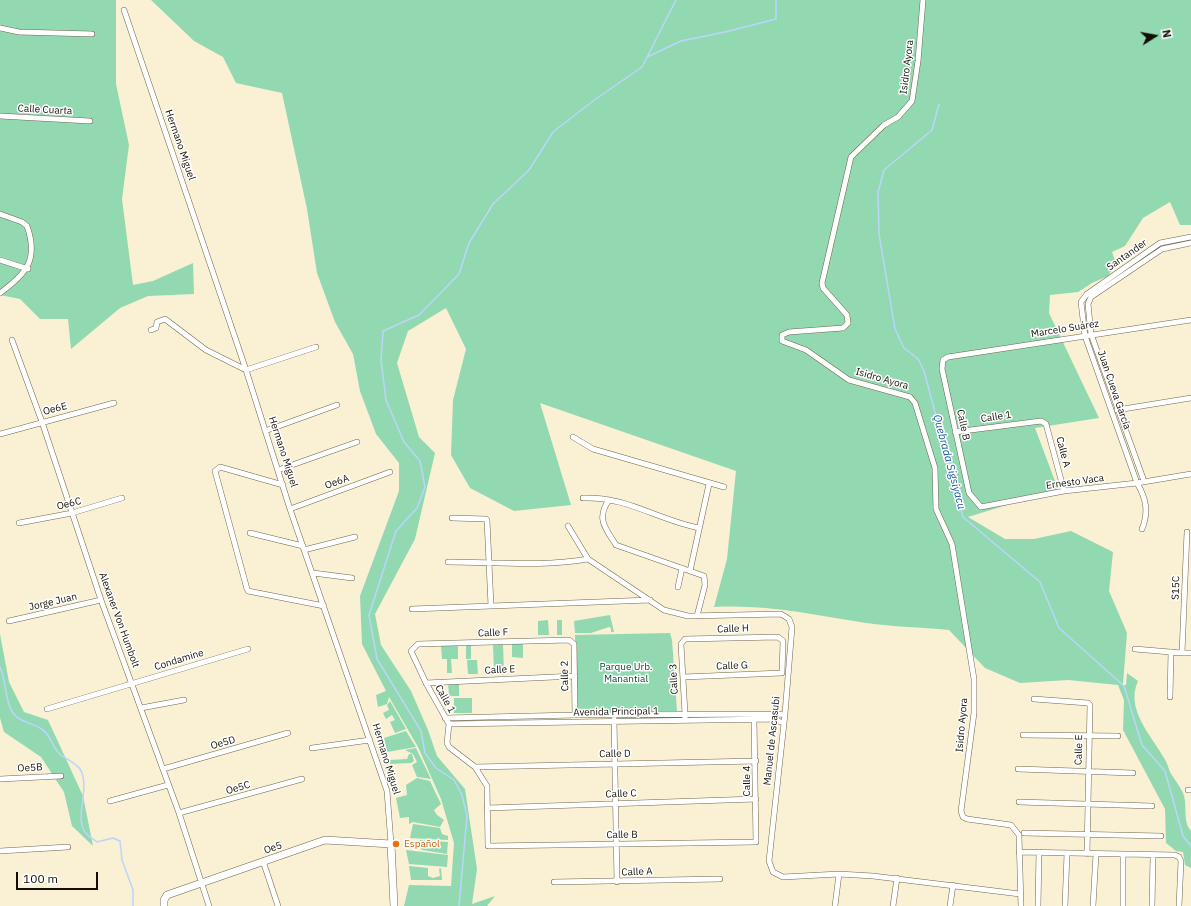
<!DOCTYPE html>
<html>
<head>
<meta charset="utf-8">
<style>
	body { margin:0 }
	#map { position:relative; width:1191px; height:906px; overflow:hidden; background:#faf0d3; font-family:"IBM Plex Sans",sans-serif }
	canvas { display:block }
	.north { position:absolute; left:1135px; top:16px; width:40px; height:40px; -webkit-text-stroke:3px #fff; paint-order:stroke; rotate:79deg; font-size:11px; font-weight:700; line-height:16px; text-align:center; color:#130f06 }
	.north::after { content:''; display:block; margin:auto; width:14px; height:18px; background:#130f06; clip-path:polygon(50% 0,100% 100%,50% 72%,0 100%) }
	.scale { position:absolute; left:16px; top:872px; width:82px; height:18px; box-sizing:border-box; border:2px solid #130f06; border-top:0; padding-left:5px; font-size:12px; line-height:14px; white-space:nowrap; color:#130f06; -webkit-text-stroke:3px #fff; paint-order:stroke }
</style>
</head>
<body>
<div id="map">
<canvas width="1191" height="906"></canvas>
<div class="north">N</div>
<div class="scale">100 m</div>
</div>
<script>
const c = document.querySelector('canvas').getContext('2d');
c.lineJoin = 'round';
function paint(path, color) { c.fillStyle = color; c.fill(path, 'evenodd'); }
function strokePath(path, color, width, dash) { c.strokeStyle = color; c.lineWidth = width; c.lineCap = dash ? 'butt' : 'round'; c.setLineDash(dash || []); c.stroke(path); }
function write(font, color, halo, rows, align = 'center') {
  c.font = font + ' "IBM Plex Sans",sans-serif'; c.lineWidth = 3; c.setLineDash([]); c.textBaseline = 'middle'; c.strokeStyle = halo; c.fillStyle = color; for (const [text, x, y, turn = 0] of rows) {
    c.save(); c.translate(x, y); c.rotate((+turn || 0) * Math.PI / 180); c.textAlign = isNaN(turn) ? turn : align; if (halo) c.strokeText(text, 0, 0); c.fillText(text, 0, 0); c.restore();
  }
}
paint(new Path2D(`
	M0,0H116V84L129,145L122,199L133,285L153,281L193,263L194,294L148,296L120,308L71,349L68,319H40L20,299L0,295Z
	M151,0H1191V225H1180L1170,202L1143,218L1125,246L1112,252L1117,266L1113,268L1108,276L1092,283L1078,292L1050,295L1049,313L1099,418L1035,428L1058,489L968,517L1005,539H1034L1071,531L1113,552L1109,591L1127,633L1123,684L1121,685H1126L1127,673L1138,681C1125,709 1151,735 1164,758C1167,762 1168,767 1170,772C1174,779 1180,786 1183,793C1188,805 1182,821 1191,831V868L1185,865L1183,852L1176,851L1166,843L1165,809L1123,730L1124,700L1118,685L1068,680L1020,683L985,668L949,630C921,627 893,627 866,623C815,615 766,604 714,607L727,559L736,471L540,403L571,505L514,511L470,488L451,455L453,400L466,349L446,308L408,331L397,363L419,437L435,453L415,539L375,614L381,645L411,691L428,730L437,756L465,789L477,869L472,904L495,896L487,906H404L409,885L451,886L454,843L441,799L418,747L389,697L387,704L378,707L376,695L386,691L362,644L360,596L399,491V463L376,434L360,391L353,354L335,322L317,273L307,209L282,93L236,83L223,57L194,41Z
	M610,615L614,632H611V628L609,627L591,633H575L574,621Z
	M548,620L549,635H538V621Z
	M557,620H562V635H557Z
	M670,633L672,640L677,711L578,713L575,635Z
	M0,634L9,682L24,712L48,720L83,796L93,846L72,826L64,792L41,757L4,732L0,718Z
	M493,644H503L504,673H494Z
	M512,644H523V658L512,657Z
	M458,645V659H451L452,673H447V659H442L441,646Z
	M466,645H471V659H466Z
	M467,660H477L478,674H468Z
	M459,682V696H449L448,683Z
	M454,698H472V713H454Z
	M390,701L406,729L395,733L390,722L395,720L392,715L386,719L383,713L389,710L387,705Z
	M677,715V718L619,719V716Z
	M406,731L416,747L387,752L384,738Z
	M416,748L431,779L417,777L412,765L417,762L413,754L405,750Z
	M409,754H412L414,761L411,763L390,764L389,760L407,759Z
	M417,778L430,781L441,804L434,810L437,815L444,820L440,827L413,822L409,824V817L400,818L396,798L407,795L406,785Z
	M413,824L440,828L442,834L448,836V840L410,838Z
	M420,840L448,842L447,854L422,850L420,847Z
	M406,850L448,855L447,867L409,864Z
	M409,866L428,868V876L433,878L440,876L439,869L441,868L442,880H411Z`), '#92d9b2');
strokePath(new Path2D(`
	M647,57L681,41L725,32L776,19V0
	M939,104L932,130L884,170L878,192L879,234L895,329L904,348L918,359L924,371L963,517L1040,582L1059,628L1124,686L1142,745L1165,771L1183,836L1191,846
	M0,667C7,682 4,700 13,713C19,722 32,723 40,728C50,733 51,744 58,752C64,759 75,762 80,769C91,787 74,817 85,832C88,836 93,839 97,842L113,838L120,841L122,860L133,890V906
	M459,906L467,816L462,795L454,780L436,768L425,753L421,731L377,659L369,615L396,531L417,508L425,487L420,461L404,442L386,400L381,360L383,331L419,315L459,274L469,243L493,204L529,170L553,132L593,101L642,67L676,0`), '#b9d6fd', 1.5);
const street = new Path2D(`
	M923,0L918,61L912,101L898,117L884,125L851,157L822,283L823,288L847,315L848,323L843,328L789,332L782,335V341L806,350L849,380L910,397L915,403L935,468L936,509L952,544L974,679V713L961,811L963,817L967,819L1011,825L1019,835L1021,906
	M124,10L246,370L290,509L387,791L391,844
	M0,28L19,32L92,34
	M0,116L90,121
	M0,214L22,222L27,226C39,260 26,274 0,293
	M0,260L28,269
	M1191,320L948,357L943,360L942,369L969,493L981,507L1064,491L1137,483L1191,474
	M151,330L156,328L157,322L165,319L206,350L246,370L316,347
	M12,340L42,422L101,600L179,813L209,906
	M1117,410L1191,398
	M265,431L337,405
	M955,432L1041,421L1046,424L1064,491
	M0,434L114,403
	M573,437L593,449L724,487
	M278,470L357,442
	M1144,481L1091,334L1088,304L1091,297L1162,249L1191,243
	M283,485L220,467L215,471L247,589L248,591L324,606
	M583,498C626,496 658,520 699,528
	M609,500C596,518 605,528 616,545L704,576L705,585L697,616
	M290,509L390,472
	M452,518L486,519L487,520L491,606
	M19,523L72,513L122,498
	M568,526L588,559L664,610L688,616L781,614L789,619L792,627L785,714L769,861L773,872L783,877L839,874L873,876L1020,894
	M1142,529C1149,512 1146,498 1137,483L1085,336L1081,302L1087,294L1160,243L1191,237
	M1187,532L1182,653H1191
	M250,533L303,546
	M304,550L355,537
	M448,562C494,562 542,567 588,559
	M690,571L709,484
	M313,573L352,578
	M678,587L682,568
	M412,609L650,600
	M9,621L101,600
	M1135,649L1182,653
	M683,677L782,673L783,641L778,637L685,639L681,644L685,714V717
	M426,683L575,676
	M1170,697L1171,652
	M1034,699L1088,703L1090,705L1087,854
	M141,708L184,700
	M47,709L248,649
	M575,715L574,644L569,640L418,644L411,651L426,683L449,724L447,743L449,747L475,767L487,786L488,846L756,842L754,720
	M445,718L575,715L785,714
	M614,719L617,882
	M449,724L772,719L784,723
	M1023,735L1118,736
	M312,748L370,740
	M475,767L756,761
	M163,769L288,733
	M1018,769L1133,773
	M0,779L61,776
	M1188,790H1191
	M110,801L168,785
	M1019,802L1152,806
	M487,808L756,799
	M179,813L302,779
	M1024,833L1161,836
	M0,851L68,847
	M1019,852L1175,855L1179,857L1181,861L1179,906
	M263,861L278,906
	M554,882L720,879
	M835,906L839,874
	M893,906L897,878
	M950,906L953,885
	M1038,906L1039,852
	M1065,906L1067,853
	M1093,906L1096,854
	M1123,906V855
	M1152,906L1153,856`);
const secondary = new Path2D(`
	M164,906V900L167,895L325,840L391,844L394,906`);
strokePath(street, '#6f664d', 6);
strokePath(secondary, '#6f664d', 8);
strokePath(street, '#fff', 5);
strokePath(secondary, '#fff', 7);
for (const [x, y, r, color] of [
	[396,844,4,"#e8710a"]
]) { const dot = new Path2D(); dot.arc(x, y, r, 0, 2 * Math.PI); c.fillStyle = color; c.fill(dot); strokePath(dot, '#fff', 1.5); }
write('10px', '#130f06', '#fff', [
	["Isidro Ayora",907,67,-83],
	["Calle Cuarta",45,110,3],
	["Hermano Miguel",180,145,71],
	["Santander",1127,255,-35],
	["Marcelo Suárez",1065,329,-9],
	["Isidro Ayora",882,379,16],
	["Juan Cueva García",1114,390,71],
	["Oe6E",55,409,-15],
	["Calle 1",996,417,-8],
	["Calle B",963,425,78],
	["Hermano Miguel",283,452,72],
	["Calle A",1063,452,75],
	["Oe6A",337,482,-20],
	["Ernesto Vaca",1075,482,-8],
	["Oe6C",69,504,-14],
	["S15C",1176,588,-88],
	["Jorge Juan",53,602,-13],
	["Alexaner Von Humbolt",119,620,70],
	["Calle H",733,629,-2],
	["Calle F",493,633,-2],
	["Condamine",179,660,-17],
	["Calle G",732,666,-2],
	["Calle E",500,670,-3],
	["Calle 2",565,676,-91],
	["Calle 3",674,679,-93],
	["Calle 1",445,699,61],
	["Avenida Principal 1",616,712,-1],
	["Isidro Ayora",962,725,-85],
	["Manuel de Ascasubi",772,741,-84],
	["Oe5D",223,743,-16],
	["Calle E",1079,750,-89],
	["Calle D",615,754,-1],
	["Hermano Miguel",386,759,73],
	["Oe5B",30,768,-3],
	["Calle 4",747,781,-90],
	["Oe5C",238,788,-16],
	["Calle C",621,794,-2],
	["Calle B",622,835,-1],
	["Oe5",273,848,-19],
	["Calle A",637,872,-2]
]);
write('10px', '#064b2f', '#fff', [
	["Parque Urb.",626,667],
	["Manantial",626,679]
]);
write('10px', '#c56008', '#fff', [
	["Español",404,844]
], 'left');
write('italic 11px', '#15549c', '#fff', [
	["Quebrada Sigsiyacu",949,462,75]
]);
</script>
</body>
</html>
